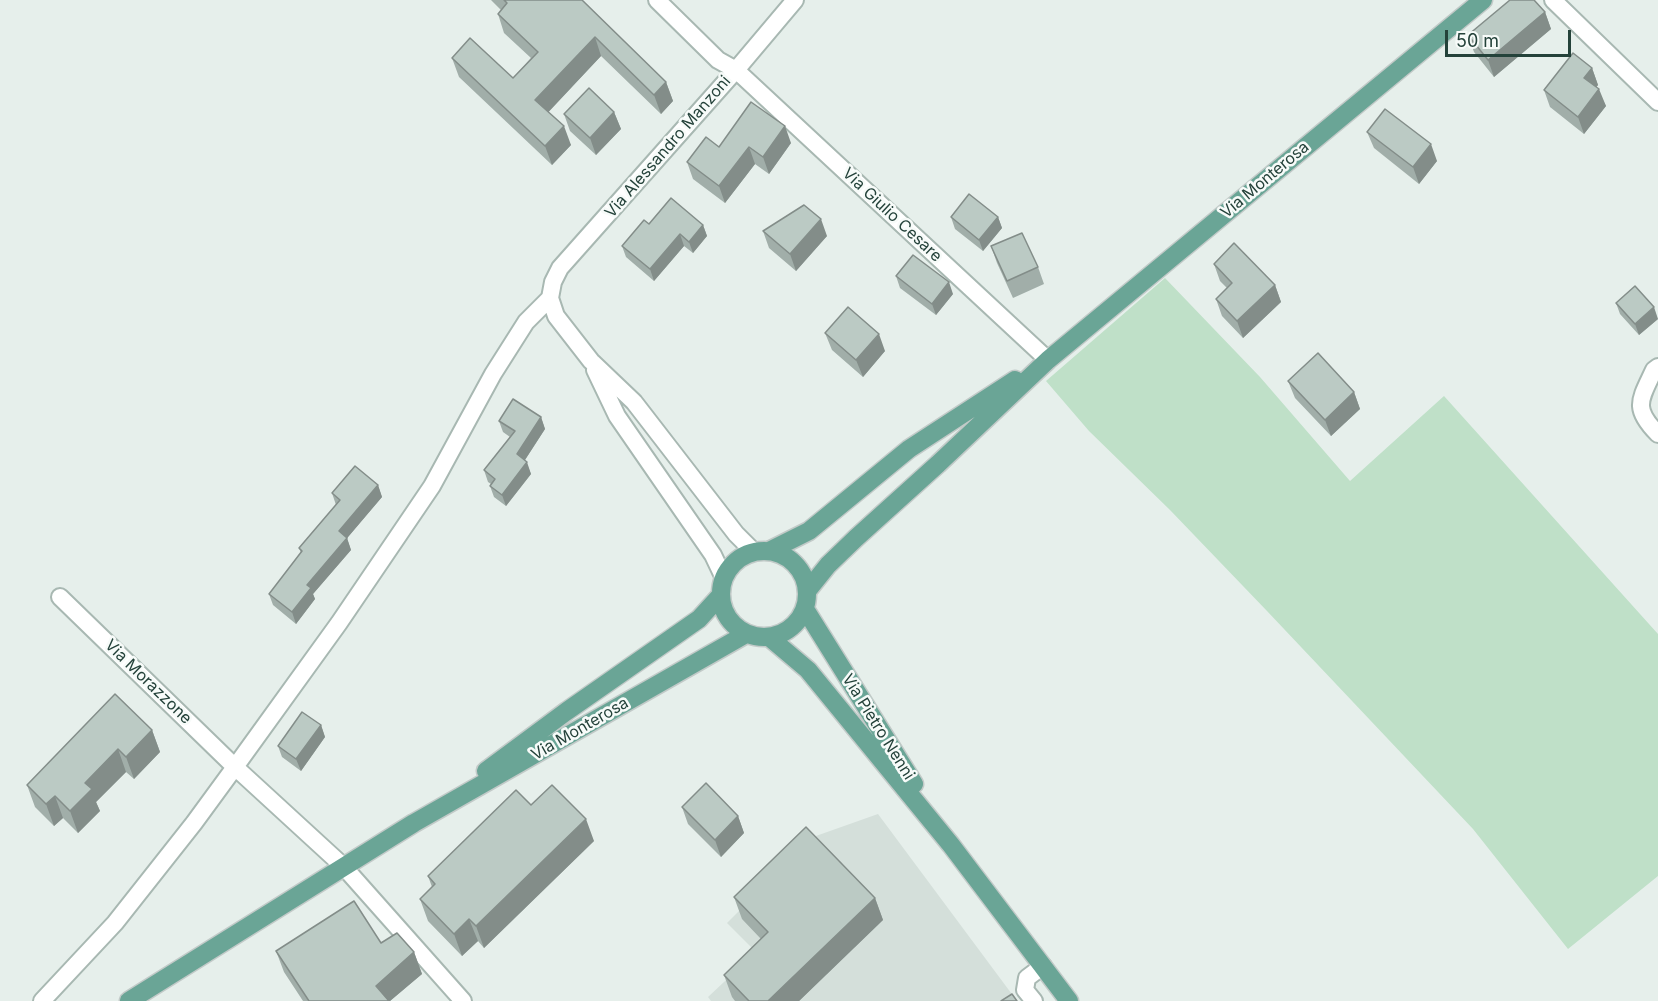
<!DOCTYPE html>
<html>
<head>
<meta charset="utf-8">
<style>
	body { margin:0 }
	#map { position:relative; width:1658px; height:1001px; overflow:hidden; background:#e6efeb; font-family:Inter,sans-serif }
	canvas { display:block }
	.scale { position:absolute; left:1445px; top:30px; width:126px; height:27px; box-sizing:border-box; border:3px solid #24423a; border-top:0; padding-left:8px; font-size:18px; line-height:21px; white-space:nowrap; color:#24423a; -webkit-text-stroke:4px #f7fbf9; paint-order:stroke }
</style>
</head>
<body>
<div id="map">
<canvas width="1658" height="1001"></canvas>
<div class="scale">50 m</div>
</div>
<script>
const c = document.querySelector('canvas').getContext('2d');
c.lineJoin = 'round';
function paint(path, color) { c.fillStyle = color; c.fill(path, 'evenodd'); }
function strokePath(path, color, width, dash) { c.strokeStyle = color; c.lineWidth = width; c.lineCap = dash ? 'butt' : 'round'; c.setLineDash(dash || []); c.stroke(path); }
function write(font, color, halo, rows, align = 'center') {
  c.font = font + ' Inter,sans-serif'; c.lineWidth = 5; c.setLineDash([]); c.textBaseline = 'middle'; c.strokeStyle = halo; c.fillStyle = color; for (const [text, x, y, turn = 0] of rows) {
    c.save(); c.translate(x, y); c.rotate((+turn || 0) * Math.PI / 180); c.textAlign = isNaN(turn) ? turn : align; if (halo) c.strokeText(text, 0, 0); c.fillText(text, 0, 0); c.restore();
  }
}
paint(new Path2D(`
	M878,814L1017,1001H711L708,997L756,952L727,923L813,837Z`), '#d4dfda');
paint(new Path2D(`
	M1165,278L1260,377L1350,481L1444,396L1658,634V876L1568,949L1473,829L1267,611L1170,510L1089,431L1046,381Z`), '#bfe0c8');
const minor = new Path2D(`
	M657,0L718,60L736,70L1048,360
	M1553,0L1658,102
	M1658,367L1654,370C1640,400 1632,408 1658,434
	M595,370L617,416L713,555L723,576
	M753,551L736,534L634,402L591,361L556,316L550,298L553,282L560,268L736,70L795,0
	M60,597L235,767L344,867L463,1001
	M42,1001L115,923L194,823L235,767L339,623L432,486L493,374L526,322L550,298
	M1034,1001L1025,990L1027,978L1043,966`);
const major = new Path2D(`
	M771,550L809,531L909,449L1015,380
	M721 594a43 43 0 1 1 86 0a43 43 0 1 1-86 0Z
	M808,590L828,565L856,538L938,464L1048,360L1483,0
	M805,609L914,784
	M769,637L808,670L951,845L1069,1001
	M486,771L567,711L699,619L720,596
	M129,1001L414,823L746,634`);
strokePath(minor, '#a8b8b2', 20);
strokePath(major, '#c2cac8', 21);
strokePath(minor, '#fff', 16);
strokePath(major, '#6aa596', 18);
paint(new Path2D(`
	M491,0H582L666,82L673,101L661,114L601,56L548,112L571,145L552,165L459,77L452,58L513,78L531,58L504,33L498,14L501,10Z
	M1545,12L1551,29L1494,77L1474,52L1468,35Z
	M1592,68L1598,85L1596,87L1606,106L1584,134L1550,107L1544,90Z
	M614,112L621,129L596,155L570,131L564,114Z
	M1367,132L1437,161L1419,184L1374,148Z
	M791,143L769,174L755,164L725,203L693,179L687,162L719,147Z
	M951,217H998L1002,228L983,251L955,229Z
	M649,224L703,225L707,236L693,253L684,246L654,281L626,257L622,246Z
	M763,231L827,236L796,271L769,248Z
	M991,246L1038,267L1044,284L1013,298L997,263Z
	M1214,264L1275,285L1281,302L1243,338L1222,316L1216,299L1227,288L1220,281Z
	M896,276L953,294L936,315L900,288Z
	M1616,303L1658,319L1639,335L1620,314Z
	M825,333L885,351L863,377L832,350Z
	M1288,381L1354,392L1360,409L1331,436L1295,398Z
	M541,417L545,429L525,460L531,474L506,506L494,497L490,486L491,484L488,482L484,470L510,437L503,432L499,421Z
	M378,485L382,497L347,538L351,550L313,594L315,599L296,624L273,605L269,594L301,553L299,548L336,505L332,493Z
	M321,725L325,737L301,771L282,757L278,746Z
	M152,730L160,752L134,779L126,772L96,802L100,811L78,833L63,818L54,826L35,807L27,785Z
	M531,805L594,841L484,948L478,941L462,956L428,921L420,899L432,887L428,876Z
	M682,807L738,816L744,833L721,857L688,824Z
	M734,897L875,898L883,920L799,1001H735L732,997L724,975L761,939L742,919Z
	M381,943L414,952L422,974L390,1001H303L284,972L276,951Z`), '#a1aea9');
paint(new Path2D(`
	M1545,12L1551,29L1494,77L1488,60Z
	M595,37L601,56L542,119L535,100Z
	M1592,68L1598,85L1591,94L1584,78Z
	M666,82L673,101L661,114L654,95Z
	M1599,89L1606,106L1584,134L1578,117Z
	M614,112L621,129L596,155L590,138Z
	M564,126L571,145L552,165L545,146Z
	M785,126L791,143L769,174L763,157Z
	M1431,144L1437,161L1419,184L1413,167Z
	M749,147L755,164L725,203L719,186Z
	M998,217L1002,228L983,251L979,240Z
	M821,219L827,236L796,271L790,254Z
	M703,225L707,236L693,253L689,242Z
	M680,234L684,246L654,281L650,269Z
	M949,282L953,294L936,315L932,304Z
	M1275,285L1281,302L1243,338L1237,321Z
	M1654,307L1658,319L1639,335L1635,324Z
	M879,334L885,351L863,377L856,360Z
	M1354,392L1360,409L1331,436L1325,420Z
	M541,417L545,429L521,466L517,454Z
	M527,462L531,474L506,506L502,495Z
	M378,485L382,497L343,543L339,531Z
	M347,538L351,550L313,594L315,599L296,624L292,612L307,585Z
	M321,725L325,737L301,771L296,759Z
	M152,730L160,752L134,779L126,757Z
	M118,749L126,772L96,802L100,811L78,833L70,811L85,783Z
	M55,796L63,818L54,826L46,804Z
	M738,816L744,833L721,857L715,840Z
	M586,819L594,841L484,948L476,926Z
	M875,898L883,920L799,1001H768Z
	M469,919L478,941L462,956L454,934Z
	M414,952L422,974L390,1001H381L376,986Z`), '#838d89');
const building = new Path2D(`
	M504,0H582L666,82L654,95L595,37L535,100L564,126L545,146L452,58L470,38L513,78L538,52L498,14L507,3Z
	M1510,0H1534L1545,12L1488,60L1468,35Z
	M1573,53L1592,68L1584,78L1599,89L1578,117L1544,90Z
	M589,88L614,112L590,138L564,114Z
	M751,102L785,126L763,157L749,147L719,186L687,162L706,137L719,147Z
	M1385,109L1431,144L1413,167L1367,132Z
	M969,194L998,217L979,240L951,217Z
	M671,198L703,225L689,242L680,234L650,269L622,246L644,220L649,224Z
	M804,205L821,219L790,254L763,231Z
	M1022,233L1038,267L1007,281L991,246Z
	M1234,243L1275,285L1237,321L1216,299L1232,283L1214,264Z
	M913,255L949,282L932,304L896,276Z
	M1635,286L1654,307L1635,324L1616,303Z
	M848,307L879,334L856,360L825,333Z
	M1318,353L1354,392L1325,420L1288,381Z
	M513,399L541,417L517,454L527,462L502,495L490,486L495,479L484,470L515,431L499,421Z
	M355,466L378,485L339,531L347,538L307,585L311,588L292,612L269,594L302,551L299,548L340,500L332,493Z
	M115,694L152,730L126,757L118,749L85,783L92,789L70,811L55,796L46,804L27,785Z
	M302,712L321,725L296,759L278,746Z
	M706,783L738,816L715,840L682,807Z
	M552,785L586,819L476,926L469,919L454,934L420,899L435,884L428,876L516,790L531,805Z
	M806,827L875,898L768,1001H749L724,975L768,932L734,897Z
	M354,901L381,943L397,933L414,952L376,986L389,1001H309L276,951Z
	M1012,994L1017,1001H1001Z`);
paint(building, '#bbcac4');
strokePath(building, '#838d89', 1.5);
write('16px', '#24423a', '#f7fbf9', [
	["Via Alessandro Manzoni",668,147,-49],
	["Via Monterosa",1265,180,-40],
	["Via Giulio Cesare",892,215,43],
	["Via Morazzone",148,682,44],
	["Via Pietro Nenni",878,727,58],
	["Via Monterosa",580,729,-30]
]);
</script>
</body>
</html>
